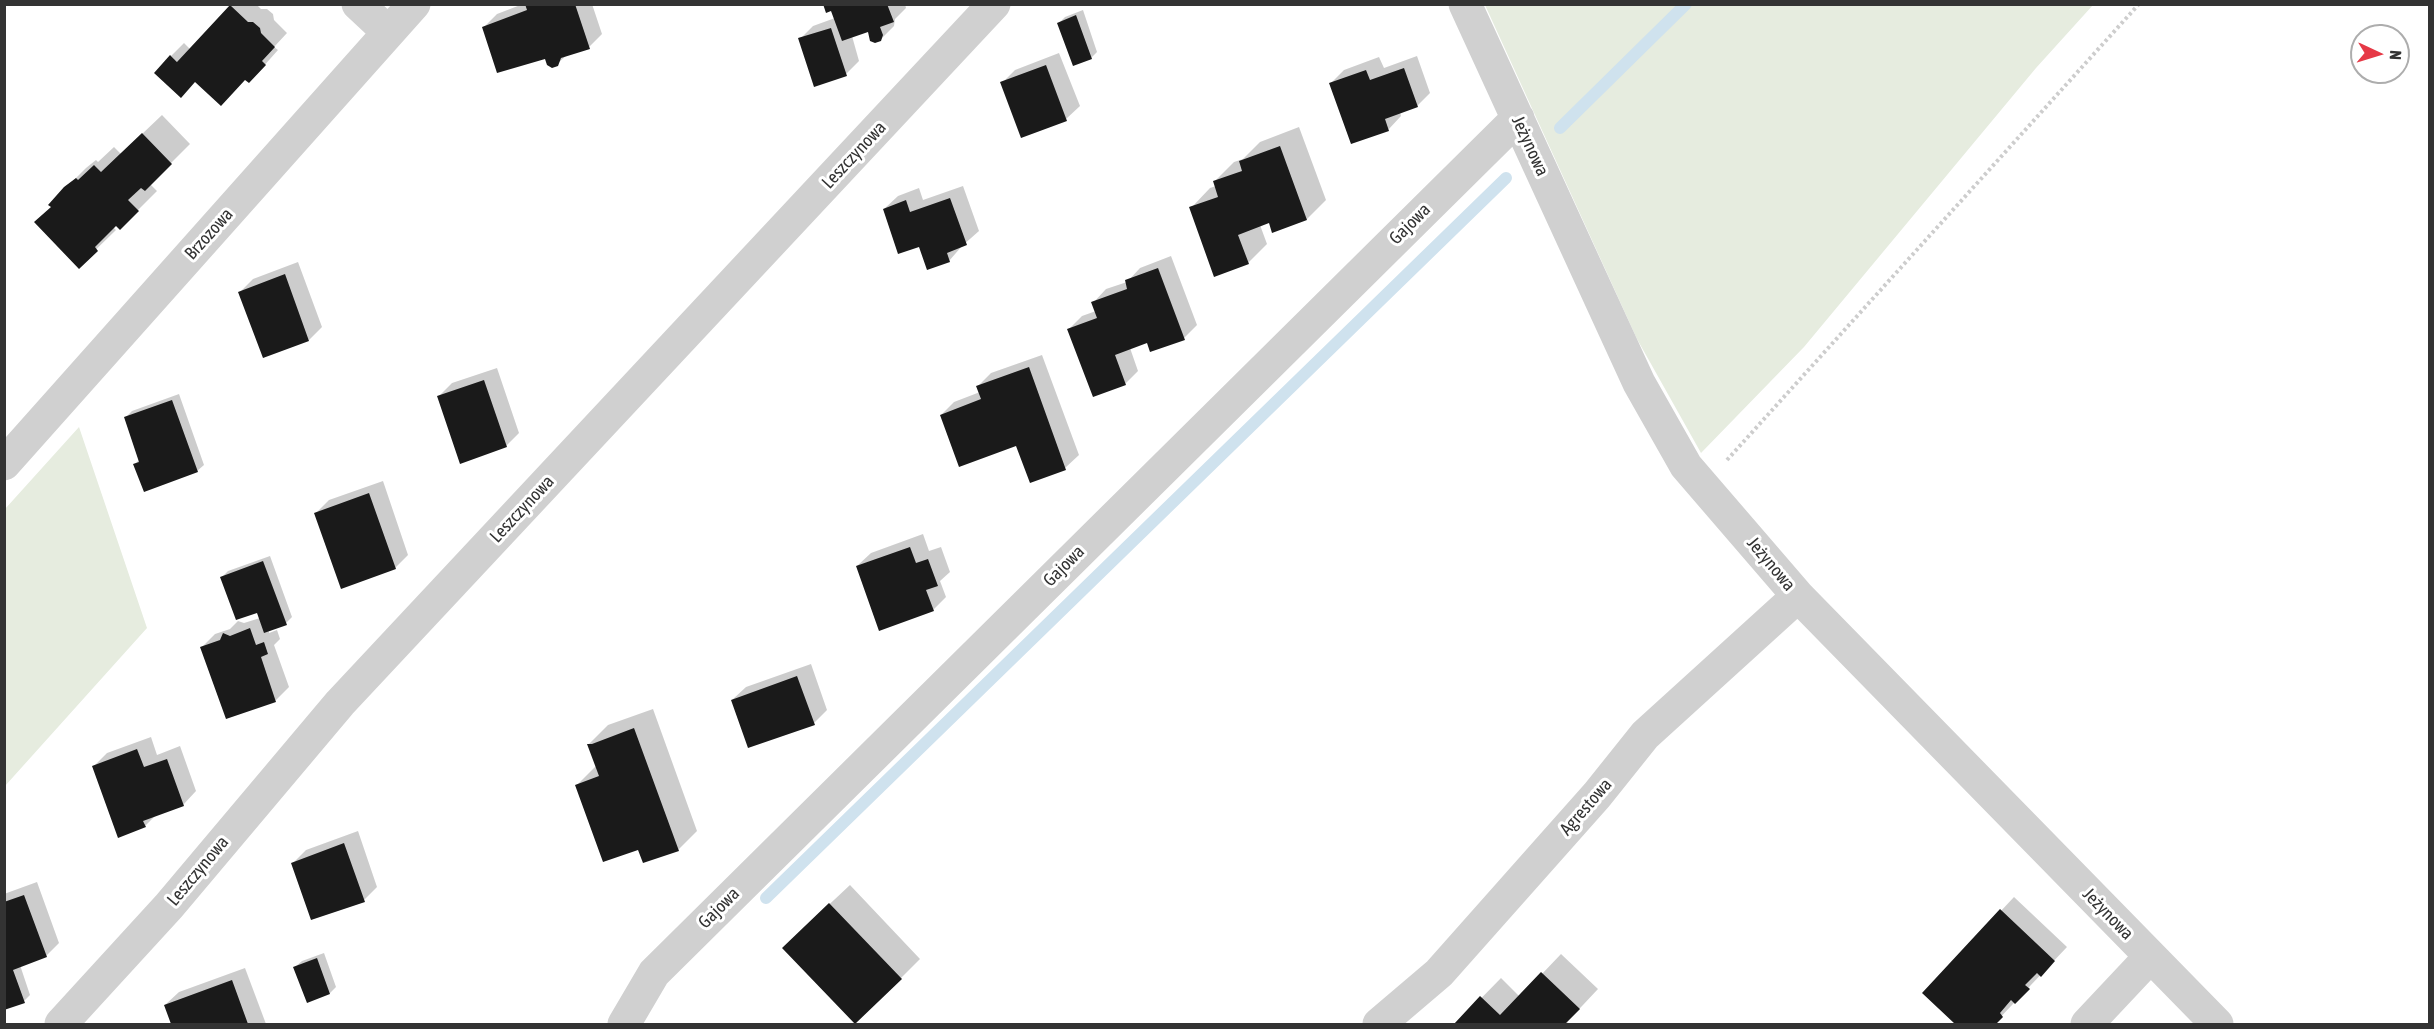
<!DOCTYPE html>
<html>
<head>
<meta charset="utf-8">
<style>
	body { margin:0 }
	#map { position:relative; width:2434px; height:1029px; overflow:hidden; background:#fff; font-family:"Asap Condensed",sans-serif }
	canvas { display:block }
	.frame { position:absolute; inset:0; border:6px solid #333; pointer-events:none }
	.north { position:absolute; left:2350px; top:24px; width:60px; height:60px; box-sizing:border-box; background:#fff; border:2px solid #adadad; border-radius:50%; rotate:94deg; font-size:16px; font-weight:700; line-height:24px; text-align:center; color:#333 }
	.north::after { content:''; display:block; margin:auto; width:21px; height:27px; background:#e63946; clip-path:polygon(50% 0,100% 100%,50% 72%,0 100%) }
</style>
</head>
<body>
<div id="map">
<canvas width="2434" height="1029"></canvas>
<div class="frame"></div>
<div class="north">N</div>
</div>
<script>
const c = document.querySelector('canvas').getContext('2d');
c.lineJoin = 'round';
function paint(path, color) { c.fillStyle = color; c.fill(path, 'evenodd'); }
function strokePath(path, color, width, dash) { c.strokeStyle = color; c.lineWidth = width; c.lineCap = dash ? 'butt' : 'round'; c.setLineDash(dash || []); c.stroke(path); }
function write(font, color, halo, rows, align = 'center') {
  c.font = font + ' "Asap Condensed",sans-serif'; c.lineWidth = 6; c.setLineDash([]); c.textBaseline = 'middle'; c.strokeStyle = halo; c.fillStyle = color; for (const [text, x, y, turn = 0] of rows) {
    c.save(); c.translate(x, y); c.rotate((+turn || 0) * Math.PI / 180); c.textAlign = isNaN(turn) ? turn : align; if (halo) c.strokeText(text, 0, 0); c.fillText(text, 0, 0); c.restore();
  }
}
paint(new Path2D(`
	M1485,5H2093L2036,68L1804,347L1701,453L1637,339Z
	M79,427L147,628L5,786V509Z`), '#e6ecdf');
paint(new Path2D(`
	M232,4H256L261,9H267L273,14L274,20L287,33L274,47L278,50L262,68L246,78L221,104L171,56L184,43L191,50Z
	M523,4H592L602,34L589,47L568,54L557,64L484,27L497,14Z
	M825,4H905L906,8L895,19L894,26L880,40L869,30L852,36L859,61L846,74L800,39L813,26L835,18L832,9Z
	M1083,10L1097,52L1091,58L1059,23L1065,17Z
	M1059,53L1080,106L1066,119L1002,83L1015,70Z
	M1417,56L1430,93L1417,106L1400,112L1401,116L1388,130L1330,84L1344,70L1379,57L1384,68Z
	M162,115L190,144L150,184L157,191L120,228L116,224L113,227L116,230L79,266L52,206L66,188L86,168L96,160L98,162L114,147L121,154Z
	M1299,127L1326,200L1307,219L1270,221L1260,225L1267,244L1248,263L1191,208L1210,188L1216,186L1215,181L1234,162L1243,159L1260,142Z
	M963,186L979,231L962,246L949,261L920,245L884,209L898,196L919,188L923,200Z
	M1171,256L1197,325L1184,338L1148,341L1130,348L1138,371L1125,384L1069,329L1082,316L1096,311L1093,303L1106,289L1127,282L1140,268Z
	M298,262L322,327L309,340L240,292L253,279Z
	M1042,355L1079,455L1065,468L1017,445L941,415L954,402L980,392L978,386L991,373Z
	M497,368L519,433L506,446L438,397L452,383Z
	M179,394L204,465L197,471L135,464L140,459L125,418L132,411Z
	M383,481L408,555L395,568L316,513L329,500Z
	M923,534L929,551L941,547L950,572L940,581L946,597L933,610L857,566L871,553Z
	M270,556L292,617L286,623L269,630V633L277,630L280,639L274,645L289,687L276,700L227,718L202,647L215,634L230,629L238,621L244,623L260,618L257,611L222,577L228,571Z
	M811,664L827,710L814,723L732,700L746,687Z
	M653,709L697,831L678,850L639,848L577,785L597,765L589,744L608,725Z
	M151,737L157,755L180,746L196,791L183,805L157,814L145,826L94,766L107,753Z
	M358,831L377,887L364,900L293,863L306,850Z
	M37,882L59,943L46,956L20,965L30,995L24,1001L4,1008V894Z
	M850,885L920,959L901,978L803,929Z
	M2014,897L2067,947L1994,1024H1957L1924,993Z
	M324,953L336,987L330,993L295,967L302,961Z
	M1561,954L1598,989L1567,1022L1569,1024H1456L1501,978L1520,997Z
	M245,968L266,1024H172L165,1005L179,992Z`), '#0003');
strokePath(new Path2D(`
	M1560,128L1686,4
	M766,898L1506,178`), '#cfe2ee', 12);
paint(new Path2D(`
	M525,4H575L590,49L561,58L558,66L552,68L547,65L545,59L497,73L482,27L527,10Z
	M823,4H887L894,22L880,27L883,35L881,41L875,43L870,41L868,32L842,41L831,11L826,13Z
	M230,5L248,22H253L260,28L261,33L275,47L262,61L266,65L249,83L245,80L221,106L195,82L181,98L154,73L170,55L177,62Z
	M1076,15L1092,59L1073,66L1057,23Z
	M831,28L847,76L814,87L798,38Z
	M1046,65L1067,121L1021,138L1000,82Z
	M1404,68L1418,107L1385,119L1389,131L1351,144L1329,83L1366,70L1370,80Z
	M142,133L172,164L145,191L141,188L128,200L139,211L120,230L116,226L95,247L98,251L79,269L34,222L51,207L48,205L64,187L76,178L78,180L94,165L101,172Z
	M1280,146L1307,220L1272,233L1269,223L1238,235L1249,264L1214,277L1189,207L1218,197L1213,181L1242,171L1239,161Z
	M950,198L967,245L947,253L950,262L927,270L919,247L898,254L883,209L906,200L910,212Z
	M1158,268L1185,340L1150,352L1147,343L1115,355L1126,385L1093,397L1067,329L1097,318L1091,302L1127,289L1125,280Z
	M285,274L309,341L263,358L238,292Z
	M1029,367L1066,470L1030,483L1016,446L959,467L940,415L981,399L976,386Z
	M484,380L507,447L460,464L437,396Z
	M172,400L198,472L144,492L133,464L139,462L124,417Z
	M369,493L396,569L341,589L314,513Z
	M910,547L916,563L928,559L938,586L926,590L934,611L879,631L856,566Z
	M263,561L287,625L264,633L257,613L236,620L220,577Z
	M250,628L256,645L264,642L268,654L261,657L276,702L226,719L200,647L220,640L223,633L230,636Z
	M797,676L815,725L748,748L731,700Z
	M634,728L679,851L643,863L638,850L603,862L575,785L599,776L587,744H592Z
	M137,749L144,767L167,759L184,806L143,821L146,827L118,838L92,766Z
	M344,843L365,902L311,920L291,863Z
	M24,895L47,957L13,970L25,1003L4,1010V902Z
	M829,903L902,979L855,1024L782,948Z
	M2000,909L2055,961L2041,977L2037,973L2025,985L2030,989L2015,1004L2011,1000L2000,1013L2003,1017L1996,1024H1955L1922,993Z
	M317,958L330,994L307,1003L293,967Z
	M1541,972L1580,1009L1565,1024H1454L1480,996L1500,1015Z
	M232,980L248,1024H171L164,1005Z`), '#1a1a1a');
strokePath(new Path2D(`
	M1727,460L2139,4`), '#cdcdcd', 4, [3, 3]);
strokePath(new Path2D(`
	M358,4L388,32
	M1465,4L1639,383L1686,466L1798,596L2217,1024
	M4,464L414,4
	M61,1024L169,906L340,703L994,4
	M624,1024L654,973L1518,118
	M1379,1024L1439,973L1597,795L1645,735L1798,596
	M2087,1024L2150,957`), '#d0d0d0', 33);
write('18px', '#333', '#fff', [
	["Jeżynowa",1530,146,65],
	["Leszczynowa",854,155,-47],
	["Gajowa",1410,224,-45],
	["Brzozowa",209,234,-48],
	["Leszczynowa",522,509,-47],
	["Jeżynowa",1771,564,50],
	["Gajowa",1064,566,-45],
	["Agrestowa",1586,807,-49],
	["Leszczynowa",198,871,-50],
	["Gajowa",719,908,-45],
	["Jeżynowa",2108,914,46]
]);
</script>
</body>
</html>
